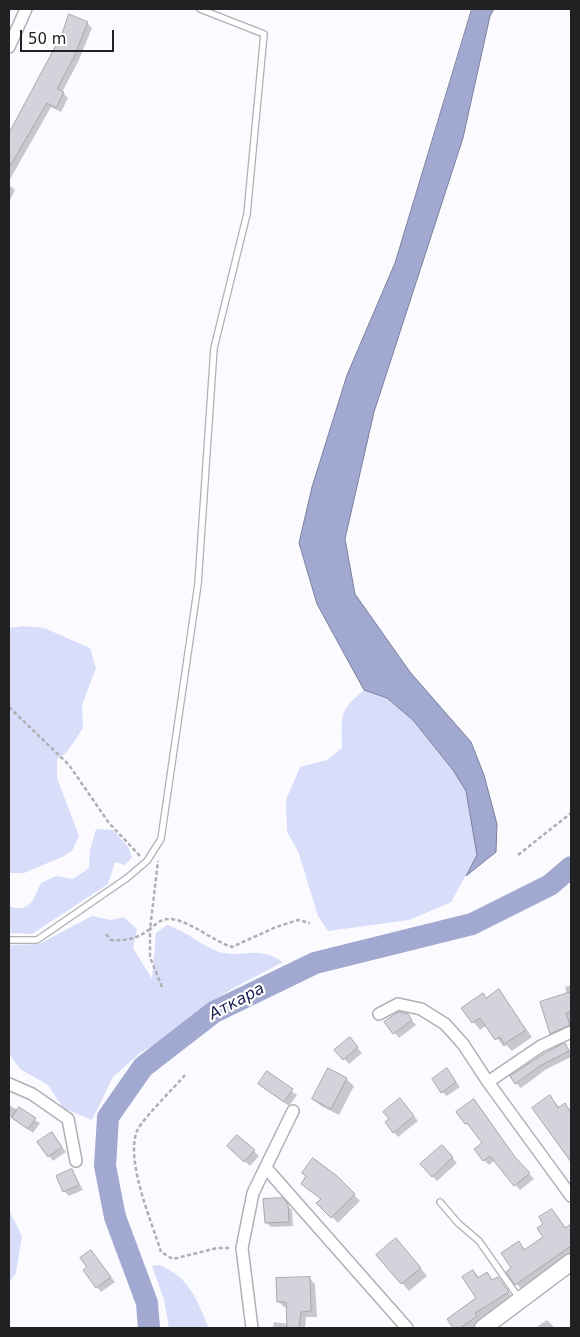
<!DOCTYPE html>
<html>
<head>
<meta charset="utf-8">
<style>
	body { margin:0 }
	#map { position:relative; width:580px; height:1337px; overflow:hidden; background:#fafaff; font-family:"DejaVu Sans",sans-serif }
	canvas { display:block }
	.frame { position:absolute; inset:0; border:10px solid #212124; pointer-events:none }
	.scale { position:absolute; left:20px; top:30px; width:94px; height:22px; box-sizing:border-box; border:2px solid #212124; border-top:0; padding-left:6px; font-size:15px; line-height:18px; white-space:nowrap; color:#212124; -webkit-text-stroke:4px #fff; paint-order:stroke }
</style>
</head>
<body>
<div id="map">
<canvas width="580" height="1337"></canvas>
<div class="frame"></div>
<div class="scale">50 m</div>
</div>
<script>
const c = document.querySelector('canvas').getContext('2d');
c.lineJoin = 'round';
function paint(path, color) { c.fillStyle = color; c.fill(path, 'evenodd'); }
function strokePath(path, color, width, dash) { c.strokeStyle = color; c.lineWidth = width; c.lineCap = dash ? 'butt' : 'round'; c.setLineDash(dash || []); c.stroke(path); }
function write(font, color, halo, rows, align = 'center') {
  c.font = font + ' "DejaVu Sans",sans-serif'; c.lineWidth = 4.5; c.setLineDash([]); c.textBaseline = 'middle'; c.strokeStyle = halo; c.fillStyle = color; for (const [text, x, y, turn = 0] of rows) {
    c.save(); c.translate(x, y); c.rotate((+turn || 0) * Math.PI / 180); c.textAlign = isNaN(turn) ? turn : align; if (halo) c.strokeText(text, 0, 0); c.fillText(text, 0, 0); c.restore();
  }
}
paint(new Path2D(`
	M23,626L44,628L90,648L96,668L82,705L83,728L67,752L57,759V778L79,836L72,851L62,857L24,873H9V628Z
	M364,690L387,698L413,720L453,770L466,791L477,855L451,902L409,920L328,931L318,916L298,851L287,832L286,800L300,767L327,760L342,748C342,716 338,711 364,690Z
	M96,829L113,830L128,847L132,857L125,865L115,862L108,884L32,934L9,933V906C30,914 34,898 41,883L56,876L73,879L89,868L90,850Z
	M92,916L111,920L124,917L137,929L133,948L152,979L156,933L167,925C187,931 201,946 219,952C246,959 255,944 283,962L230,990L193,1015L163,1040L140,1053L113,1077L92,1120L63,1108L48,1085L20,1069L9,1054V945L39,944Z
	M9,1210L22,1236L16,1273L9,1283Z
	M160,1265C191,1279 196,1299 209,1328H169L164,1300L152,1266Z`), '#d8defa');
const water = new Path2D(`
	M472,9H494L490,16L463,138L374,412L345,539L355,594L410,672L471,742L484,775L497,824L496,852L466,876L477,855L466,791L453,770L413,720L387,698L364,690L317,604L299,543L312,487L347,375L395,263Z`);
paint(water, '#a2a9d1');
strokePath(water, '#7b809d', 1);
paint(new Path2D(`
	M87,23L92,28L78,62L62,92L68,98L61,112L51,107L9,181V141L13,133Z
	M9,185L15,190L9,202Z
	M571,985V1032L557,1038L551,1033L567,995L565,987Z
	M498,991L532,1037L512,1051L506,1045L504,1047L487,1025L480,1030L463,1008L486,999Z
	M407,1015L416,1025L399,1038L386,1023Z
	M354,1044L362,1053L349,1064L336,1050Z
	M565,1045L569,1049L571,1057L545,1070L521,1088L516,1083L511,1077Z
	M267,1073L297,1095L289,1106L259,1084Z
	M451,1075L460,1087L447,1096L442,1092Z
	M346,1079L354,1086L339,1115L321,1106L313,1099Z
	M550,1097L560,1108L565,1105L571,1111V1161L533,1108Z
	M9,1105L40,1123L33,1133L9,1116Z
	M405,1105L418,1121L398,1137L394,1132Z
	M458,1112L520,1164L534,1179L520,1190L495,1160L489,1165L484,1160V1143Z
	M52,1134L66,1152L53,1161L49,1156Z
	M442,1146L457,1163L437,1181L422,1164Z
	M233,1151H254L259,1156L250,1166Z
	M72,1170L83,1190L69,1196L64,1191Z
	M336,1177L360,1201L338,1223L318,1203L322,1200L302,1184Z
	M282,1200L292,1210L293,1226L271,1227L266,1222Z
	M552,1210L567,1229L571,1226V1259L524,1291L516,1284L513,1269L518,1243L526,1250L545,1237V1224Z
	M403,1247L427,1276L409,1291L378,1255Z
	M91,1252L115,1282L101,1292L97,1287L89,1268Z
	M473,1271L480,1278L487,1274L494,1281L498,1278L514,1299L475,1328H455L448,1319L477,1299Z
	M309,1278L315,1284L317,1317H306L305,1328H273L274,1322L288,1324L287,1307H284L278,1301Z
	M547,1320L555,1328H535Z`), '#0003');
strokePath(new Path2D(`
	M149,1328L147,1303L115,1217L105,1166L108,1117L143,1067L214,1012L315,963L472,924L550,885L571,867`), '#a2a9d1', 22);
const building = new Path2D(`
	M69,14L88,22L74,57L57,89L64,92L56,108L47,103L9,168V133L62,34Z
	M499,989L526,1030L504,1044L500,1037L495,1040L480,1018L472,1023L461,1008L483,993L486,998Z
	M571,992V1011L566,1013L570,1025L550,1034L540,1002Z
	M399,1012L408,1014L412,1020L393,1034L384,1022Z
	M350,1037L358,1047L343,1060L334,1050Z
	M565,1043L569,1051L540,1066L515,1084L510,1076L545,1053Z
	M328,1068L347,1078L331,1109L312,1099Z
	M447,1068L456,1082L441,1093L432,1079Z
	M267,1071L293,1089L284,1102L258,1084Z
	M550,1095L558,1108L565,1103L571,1113V1162L532,1108Z
	M400,1098L414,1116L393,1133L385,1122L389,1119L383,1112Z
	M474,1099L515,1157L530,1173L514,1186L490,1156L483,1161L474,1149L482,1143L467,1123L465,1124L456,1112Z
	M19,1107L36,1118L28,1129L12,1118Z
	M52,1132L62,1147L48,1157L37,1142Z
	M237,1135L255,1150L244,1162L227,1146Z
	M442,1145L453,1157L432,1177L420,1164Z
	M313,1158L337,1176L355,1194L331,1218L316,1203L321,1199L301,1184L306,1176L302,1173Z
	M72,1169L79,1185L63,1192L56,1176Z
	M283,1198L288,1204L289,1222L265,1223L263,1199Z
	M552,1209L565,1228L571,1224V1246L515,1285L506,1272L511,1268L501,1253L519,1241L524,1250L543,1237L537,1228L543,1224L539,1217Z
	M396,1238L421,1268L401,1284L376,1255Z
	M91,1250L111,1277L96,1288L83,1270L87,1267L80,1258Z
	M473,1270L478,1278L487,1272L492,1280L498,1277L509,1292L475,1313L477,1316L460,1328H453L447,1319L476,1298L462,1277Z
	M310,1277L311,1311L301,1312L299,1328H287L286,1302H277L276,1278Z`);
paint(building, '#d3d4db');
strokePath(building, '#a6a8ae', 1);
const lane = new Path2D(`
	M9,940H37L127,878L147,861L161,839L198,584L214,348L247,214L264,34L200,9
	M440,1202L458,1223L479,1241L519,1298`);
const street = new Path2D(`
	M9,47L26,9
	M379,1014L398,1004L421,1009L445,1024L463,1044L488,1082L571,1196
	M488,1082L541,1046L571,1032
	M9,1084L32,1094L68,1119L76,1161
	M266,1168L407,1328
	M252,1328L242,1248L253,1193L293,1111`);
const secondary = new Path2D(`
	M483,1328L571,1262`);
strokePath(lane, '#aeb0b6', 8);
strokePath(street, '#aeb0b6', 14);
strokePath(secondary, '#aeb0b6', 19);
strokePath(new Path2D(`
	M9,707L69,765L109,823L141,857
	M518,855L571,813
	M106,934L111,940C126,941 137,939 150,929L158,861
	M162,987L150,957V929C156,924 162,918 170,919C189,920 213,941 232,947L276,927L298,920L310,923
	M185,1075C174,1088 143,1118 137,1131C125,1161 152,1222 161,1252L173,1259L217,1248H230`), '#afafb3', 2.5, [4, 2.5]);
strokePath(lane, '#fff', 5.5);
strokePath(street, '#fff', 11);
strokePath(secondary, '#fff', 16);
write('italic 16px', '#202254', '#fff', [
	["Аткара",237,1002,-28]
]);
</script>
</body>
</html>
